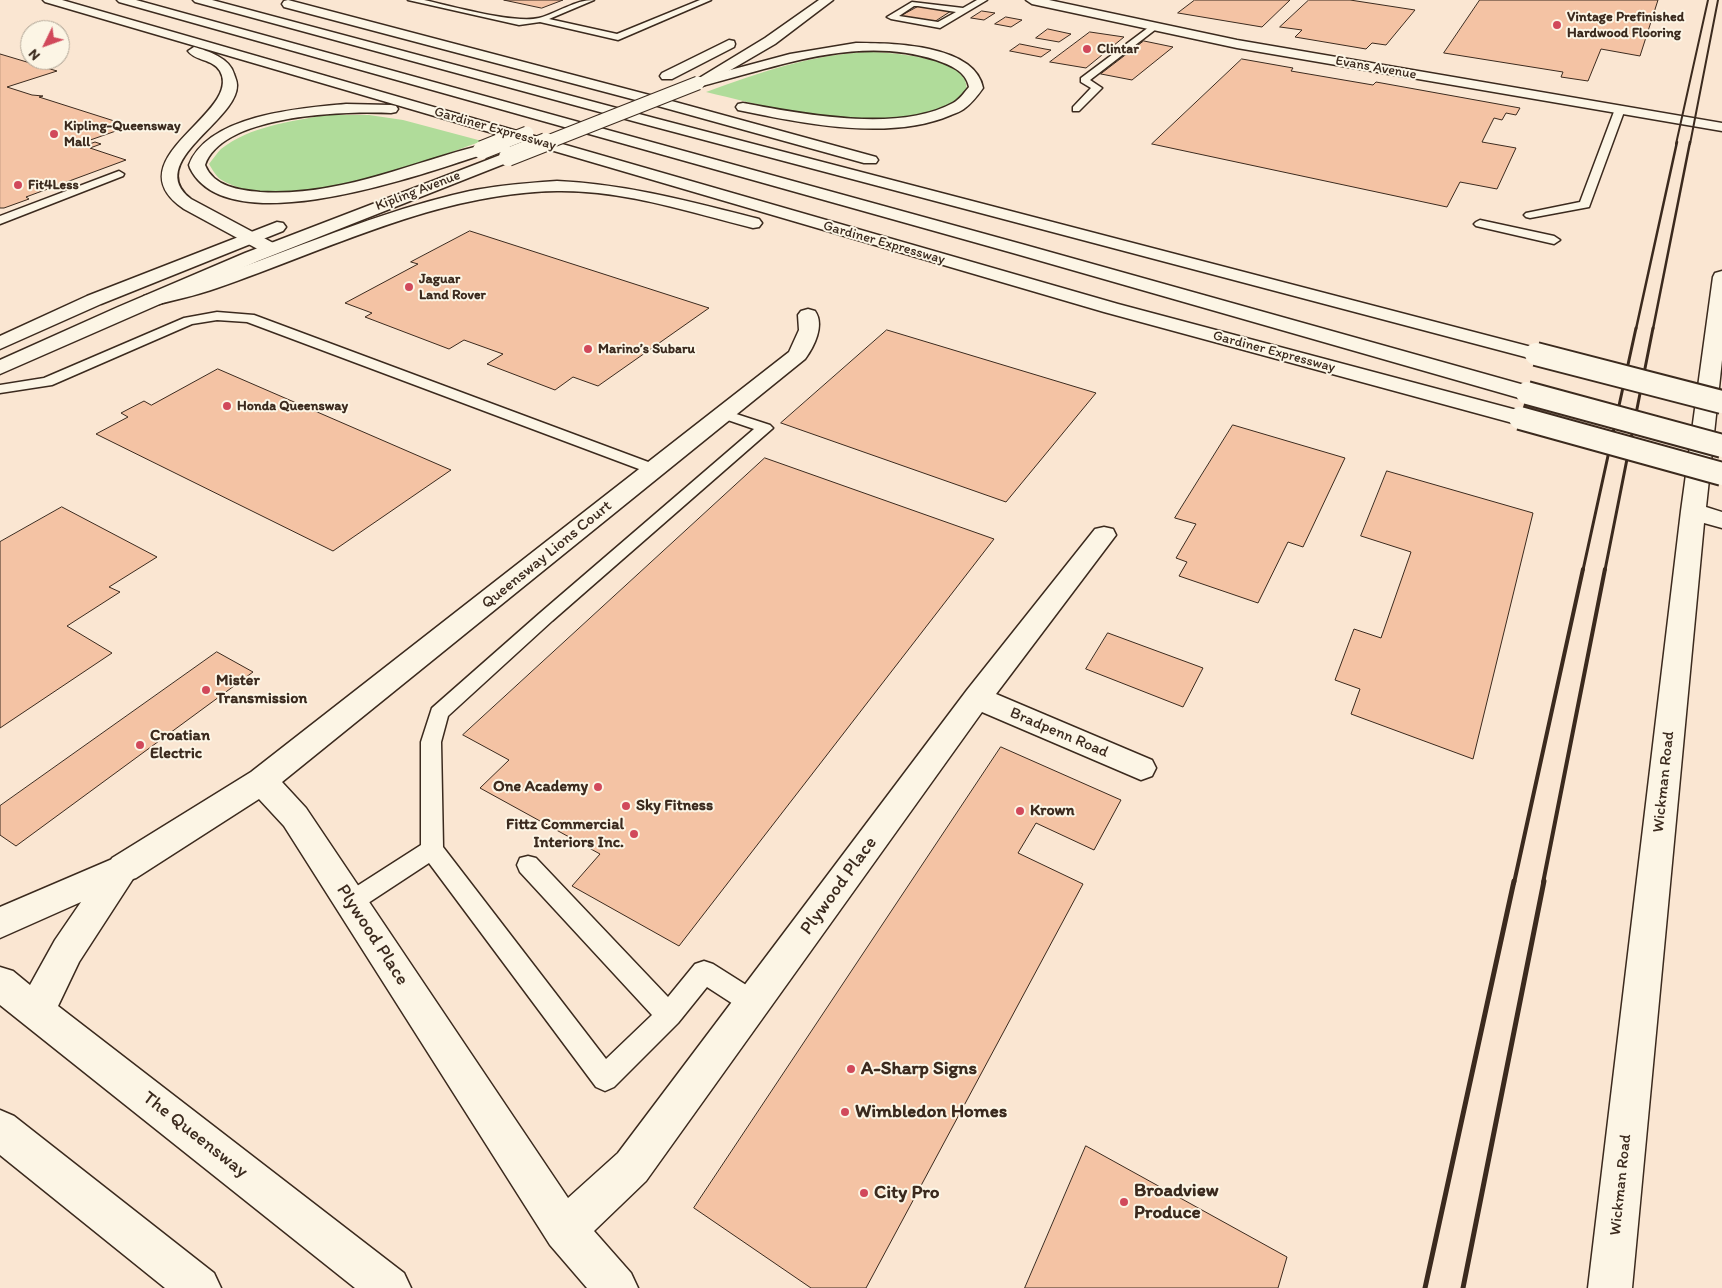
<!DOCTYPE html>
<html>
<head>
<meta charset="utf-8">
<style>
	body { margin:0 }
	#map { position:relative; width:1722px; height:1288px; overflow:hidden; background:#fae6d2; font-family:Itim,sans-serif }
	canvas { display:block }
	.north { position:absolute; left:20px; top:20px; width:50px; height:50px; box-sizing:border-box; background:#fcf5e5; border:1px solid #afa495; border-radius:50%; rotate:228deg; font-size:14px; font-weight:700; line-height:20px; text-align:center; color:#3b2a1e }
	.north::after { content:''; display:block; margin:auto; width:18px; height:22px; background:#d1495b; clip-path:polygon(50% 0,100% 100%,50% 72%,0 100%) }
</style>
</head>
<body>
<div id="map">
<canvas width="1722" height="1288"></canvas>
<div class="north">N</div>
</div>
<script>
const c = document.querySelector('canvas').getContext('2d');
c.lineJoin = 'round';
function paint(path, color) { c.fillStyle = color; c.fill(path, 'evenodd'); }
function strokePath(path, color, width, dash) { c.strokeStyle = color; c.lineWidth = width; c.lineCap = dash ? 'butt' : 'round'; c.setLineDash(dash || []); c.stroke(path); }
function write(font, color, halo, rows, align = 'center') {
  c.font = font + ' Itim,sans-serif'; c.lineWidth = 4; c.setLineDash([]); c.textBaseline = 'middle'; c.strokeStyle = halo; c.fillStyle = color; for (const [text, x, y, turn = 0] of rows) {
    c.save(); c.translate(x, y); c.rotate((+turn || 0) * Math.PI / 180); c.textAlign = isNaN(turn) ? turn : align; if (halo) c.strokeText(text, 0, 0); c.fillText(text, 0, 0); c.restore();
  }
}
paint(new Path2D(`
	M871,52C894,53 951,57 964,78C966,80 966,86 967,89C964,93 961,98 957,101C948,109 933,111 922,114C848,129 777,109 706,92C762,72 811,54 871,52Z
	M325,115H369L403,120L482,141C418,164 282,218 220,179C216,176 212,169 209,164C213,159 217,153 221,149C250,126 290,122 325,115Z`), '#b0dc9a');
const building = new Path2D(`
	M504,0H563L542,8Z
	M1195,0H1290L1262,27L1178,13Z
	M1309,0H1350L1415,10L1386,45L1372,43L1366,49L1295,37L1302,30L1280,27Z
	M1480,0H1658L1640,56L1601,49L1588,81L1561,77L1563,72L1444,53Z
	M919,6L951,11L934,22L901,16Z
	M982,11L995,13L984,20L971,18Z
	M1006,17L1022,20L1011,27L995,24Z
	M1048,29L1071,34L1059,42L1036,38Z
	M1090,32L1124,37L1086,68L1050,62Z
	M1144,41L1173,47L1132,80L1101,74Z
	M1020,44L1045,49L1051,50L1041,57L1010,51Z
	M0,54L57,71L7,87L32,95L43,96L39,97L130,126L79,144L84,146L95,142L101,144L90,148L126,160L26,197L29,199L4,208H0Z
	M1242,59L1293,68L1291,71L1373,85L1376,82L1520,108L1516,115L1506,113L1502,120L1494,118L1482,142L1516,148L1497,189L1460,182L1447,207L1152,144Z
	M470,231L709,308L598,386L573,377L555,390L487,364L503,354L464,340L449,349L365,317L372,313L345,303L418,264L411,262Z
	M887,330L1096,393L1006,502L781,423Z
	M218,369L451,470L333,551L96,434L128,417L121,413L144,401L151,405Z
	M1233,425L1345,458L1303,547L1288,542L1258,603L1179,576L1187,562L1176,558L1196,524L1175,518Z
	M765,458L994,539L679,946L572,886L600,854L480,788L509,760L463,735Z
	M1387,471L1533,513L1473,759L1351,714L1360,689L1335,680L1354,629L1381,638L1411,552L1361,536Z
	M62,507L157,557L109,587L120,592L67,626L112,653L0,728V542Z
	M1108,633L1203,668L1183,707L1086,669Z
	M217,652L253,672L16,846L0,835V806Z
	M1001,747L1121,800L1094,850L1036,823L1018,853L1083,884L866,1288H811L694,1208Z
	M1086,1146L1287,1257L1278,1288H1025Z`);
paint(building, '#f4c3a4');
strokePath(building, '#3b2a1e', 1);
const service = new Path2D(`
	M408,0H424C451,6 514,24 539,18C558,13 574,0 594,0L549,19L617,34L700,0H711L618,40L540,22L519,25Z
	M977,0H987L940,28L891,19L887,17L912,2L963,8ZM914,6H918L956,12L938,22L899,16Z
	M1153,24L1160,26L1090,80L1102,88L1079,111H1073V107L1091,88L1081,82V78Z
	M1620,106L1625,109L1589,207L1530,218L1526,217L1524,215L1526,213L1580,202L1615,109Z
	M119,171L124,174L123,176L0,224V216Z
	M1480,220L1554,236L1560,240L1554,244L1476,226L1474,224L1476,222Z
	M217,312L254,315L659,466L661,469L659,472H647L247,322L217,320L192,324L52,385L0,393V385L44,378L184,318Z
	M724,410L770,425L773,428L552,621L448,716L441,742L443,847L606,1059L652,1015L520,872L517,865L520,858L528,856L536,858L668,997L695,964L704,961L713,964L762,995L765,1003L762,1011L753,1015L744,1011L707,987L678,1023L614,1087L605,1091L596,1087L429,863L359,909L351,912L343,909L339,902L343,895L421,845V742L432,708L540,613L754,429L719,417L717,414L719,411Z`);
const minor = new Path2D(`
	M1722,271V360L1706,507L1722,512V528L1704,523L1632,1288H1588L1681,511L1713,277L1715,273Z
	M808,309L815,311C825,325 814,347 805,359L282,782L306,808L568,1198L618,1153L967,690L1095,529L1104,527L1113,529L1116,535L996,694L1152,760L1156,768L1152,776L1141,780L982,712L646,1181L594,1231L631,1273L638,1288H587L550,1245L284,826L259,799L136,878L124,882L112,878L108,868L112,858L251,772L789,352L799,330L798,315L801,311Z`);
const secondary = new Path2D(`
	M819,0H833L775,44L703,86H693L691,83L765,38Z
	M1026,0H1049L1237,40L1722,123V131L1237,48L1032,4Z
	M729,40L734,41L735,44L734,47L672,79H662L660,76L662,73Z
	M508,152L514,154L516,157L514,160L258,261L0,374V360L118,307L245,253Z
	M277,222L283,223L286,227L283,231L101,304L0,349V336L87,296Z`);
const primary = new Path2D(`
	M124,854L136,858L140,868L79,962L58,1006L404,1273L411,1288H355L0,1005V967L13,971L30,985L55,940L81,902L0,938V907Z
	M0,1110L14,1116L214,1273L221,1288H165L0,1155Z`);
const motorway = new Path2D(`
	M43,0H62L1118,304L1528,413L1531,418L1528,423L1520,425L1104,312L45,2Z
	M117,0H136L1025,245L1535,388L1538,393L1535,398L1527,399L1519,398L1013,253L119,2Z
	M193,0H212L654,118L1543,350L1546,354L1543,358L1536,360L1529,358L644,124L195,2Z
	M288,0L657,97L876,157L878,160L876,163H864L647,103L284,7L282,4L284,1Z
	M856,43C890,43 975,44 983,88C978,95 972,103 965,108C962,111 956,113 951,115C891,141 805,124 743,111L738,110L736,107L738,104L743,103C801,114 899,133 953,103C959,100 964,93 969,87C966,71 950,65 936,60C856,34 775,68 698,87L691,83L693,80L790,54Z
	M194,47C208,51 230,58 234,74C235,77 237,81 237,85C238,121 143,162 191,199L277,245L280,249L277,253L271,254L265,253L184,209C111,159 244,113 220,71C213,59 195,61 188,51Z
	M346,104L391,105L396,106L398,109L396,112L391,113C346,111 223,114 205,165C214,187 239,190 260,192C338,197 407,164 482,145L487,147L490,150L487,153C428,172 228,246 190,168L189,165C208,115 300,108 346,104Z
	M557,181C626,184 692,202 759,219L762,223L759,227L753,228C689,212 624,190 557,191C437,193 328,250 217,288C195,296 173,300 151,306L144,304L141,300L144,296C164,291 184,287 203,281C292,251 378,211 470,191C499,185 528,183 557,181Z`);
strokePath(service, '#3b2a1e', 3);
strokePath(minor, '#3b2a1e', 3);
strokePath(secondary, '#3b2a1e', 3);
strokePath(primary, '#3b2a1e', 3);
strokePath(motorway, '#3b2a1e', 3);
paint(service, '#fcf5e5');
paint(minor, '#fcf5e5');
paint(secondary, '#fcf5e5');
paint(primary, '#fcf5e5');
paint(motorway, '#fcf5e5');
strokePath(new Path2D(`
	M1676,144L1708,0
	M1690,144L1718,0`), '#3b2a1e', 2);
strokePath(new Path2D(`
	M1636,329L1677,142
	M1653,329L1690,142`), '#3b2a1e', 2.5);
strokePath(new Path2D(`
	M1583,570L1636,328
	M1605,570L1653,328`), '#3b2a1e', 3);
strokePath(new Path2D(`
	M1514,883L1583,569
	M1543,883L1605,569`), '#3b2a1e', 4);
strokePath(new Path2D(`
	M1425,1288L1514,881
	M1463,1288L1544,881`), '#3b2a1e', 5);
const secondaryBridgeFar1 = new Path2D(`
	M499,144L527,133
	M543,144L698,83`);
const secondaryBridge = new Path2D(`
	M482,150L502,142
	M508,157L546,142`);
const motorwayBridge = new Path2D(`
	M1536,354L1722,402
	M1527,393L1722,446
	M1520,418L1722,474`);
strokePath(secondaryBridgeFar1, '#3b2a1e', 15, []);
strokePath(secondaryBridge, '#3b2a1e', 20, []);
strokePath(motorwayBridge, '#3b2a1e', 26, []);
strokePath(secondaryBridgeFar1, '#fcf5e5', 13);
strokePath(secondaryBridge, '#fcf5e5', 18);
strokePath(motorwayBridge, '#fcf5e5', 22);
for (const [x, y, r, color] of [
	[1557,25,5,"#d1495b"],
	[1087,49,5,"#d1495b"],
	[54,134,5,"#d1495b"],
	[18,185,5,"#d1495b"],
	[409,287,5,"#d1495b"],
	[588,349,5,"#d1495b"],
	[227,406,5,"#d1495b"],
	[206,690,5,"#d1495b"],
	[140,745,5,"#d1495b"],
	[598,787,5,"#d1495b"],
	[626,806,5,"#d1495b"],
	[1020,811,5,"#d1495b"],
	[634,834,5,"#d1495b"],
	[851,1069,5,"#d1495b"],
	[845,1112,5,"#d1495b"],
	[864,1193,5,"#d1495b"],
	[1124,1202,5,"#d1495b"]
]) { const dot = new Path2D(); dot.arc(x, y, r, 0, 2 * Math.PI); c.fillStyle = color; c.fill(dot); strokePath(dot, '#fcf5e5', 2); }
write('bold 14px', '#3b2a1e', '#fcf5e5', [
	["Vintage Prefinished",1567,17],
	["Hardwood Flooring",1567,33],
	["Clintar",1097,49],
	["Kipling-Queensway",64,126],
	["Mall",64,142],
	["Fit4Less",28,185],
	["Jaguar",419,279],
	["Land Rover",419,295],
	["Marino’s Subaru",598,349],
	["Honda Queensway",237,406]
], 'left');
write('14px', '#3b2a1e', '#fcf5e5', [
	["Evans Avenue",1376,68,10],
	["Gardiner Expressway",495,129,16],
	["Kipling Avenue",418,191,-21],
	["Gardiner Expressway",884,243,16],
	["Gardiner Expressway",1274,352,15]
]);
write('16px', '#3b2a1e', '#fcf5e5', [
	["Queensway Lions Court",547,555,-39],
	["Bradpenn Road",1059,733,23],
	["Wickman Road",1664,782,-84],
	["Wickman Road",1621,1185,-84]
]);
write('bold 16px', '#3b2a1e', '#fcf5e5', [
	["Mister",216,681],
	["Transmission",216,699],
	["Croatian",150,736],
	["Electric",150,754],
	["One Academy",588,787,"right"],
	["Sky Fitness",636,806],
	["Krown",1030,811],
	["Fittz Commercial",624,825,"right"],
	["Interiors Inc.",624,843,"right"]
], 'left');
write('19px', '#3b2a1e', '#fcf5e5', [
	["Plywood Place",839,886,-54],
	["Plywood Place",372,935,57],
	["The Queensway",195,1135,38]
]);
write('bold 19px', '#3b2a1e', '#fcf5e5', [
	["A-Sharp Signs",861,1069],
	["Wimbledon Homes",855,1112],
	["Broadview",1134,1191],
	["Produce",1134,1213],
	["City Pro",874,1193]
], 'left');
</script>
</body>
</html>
